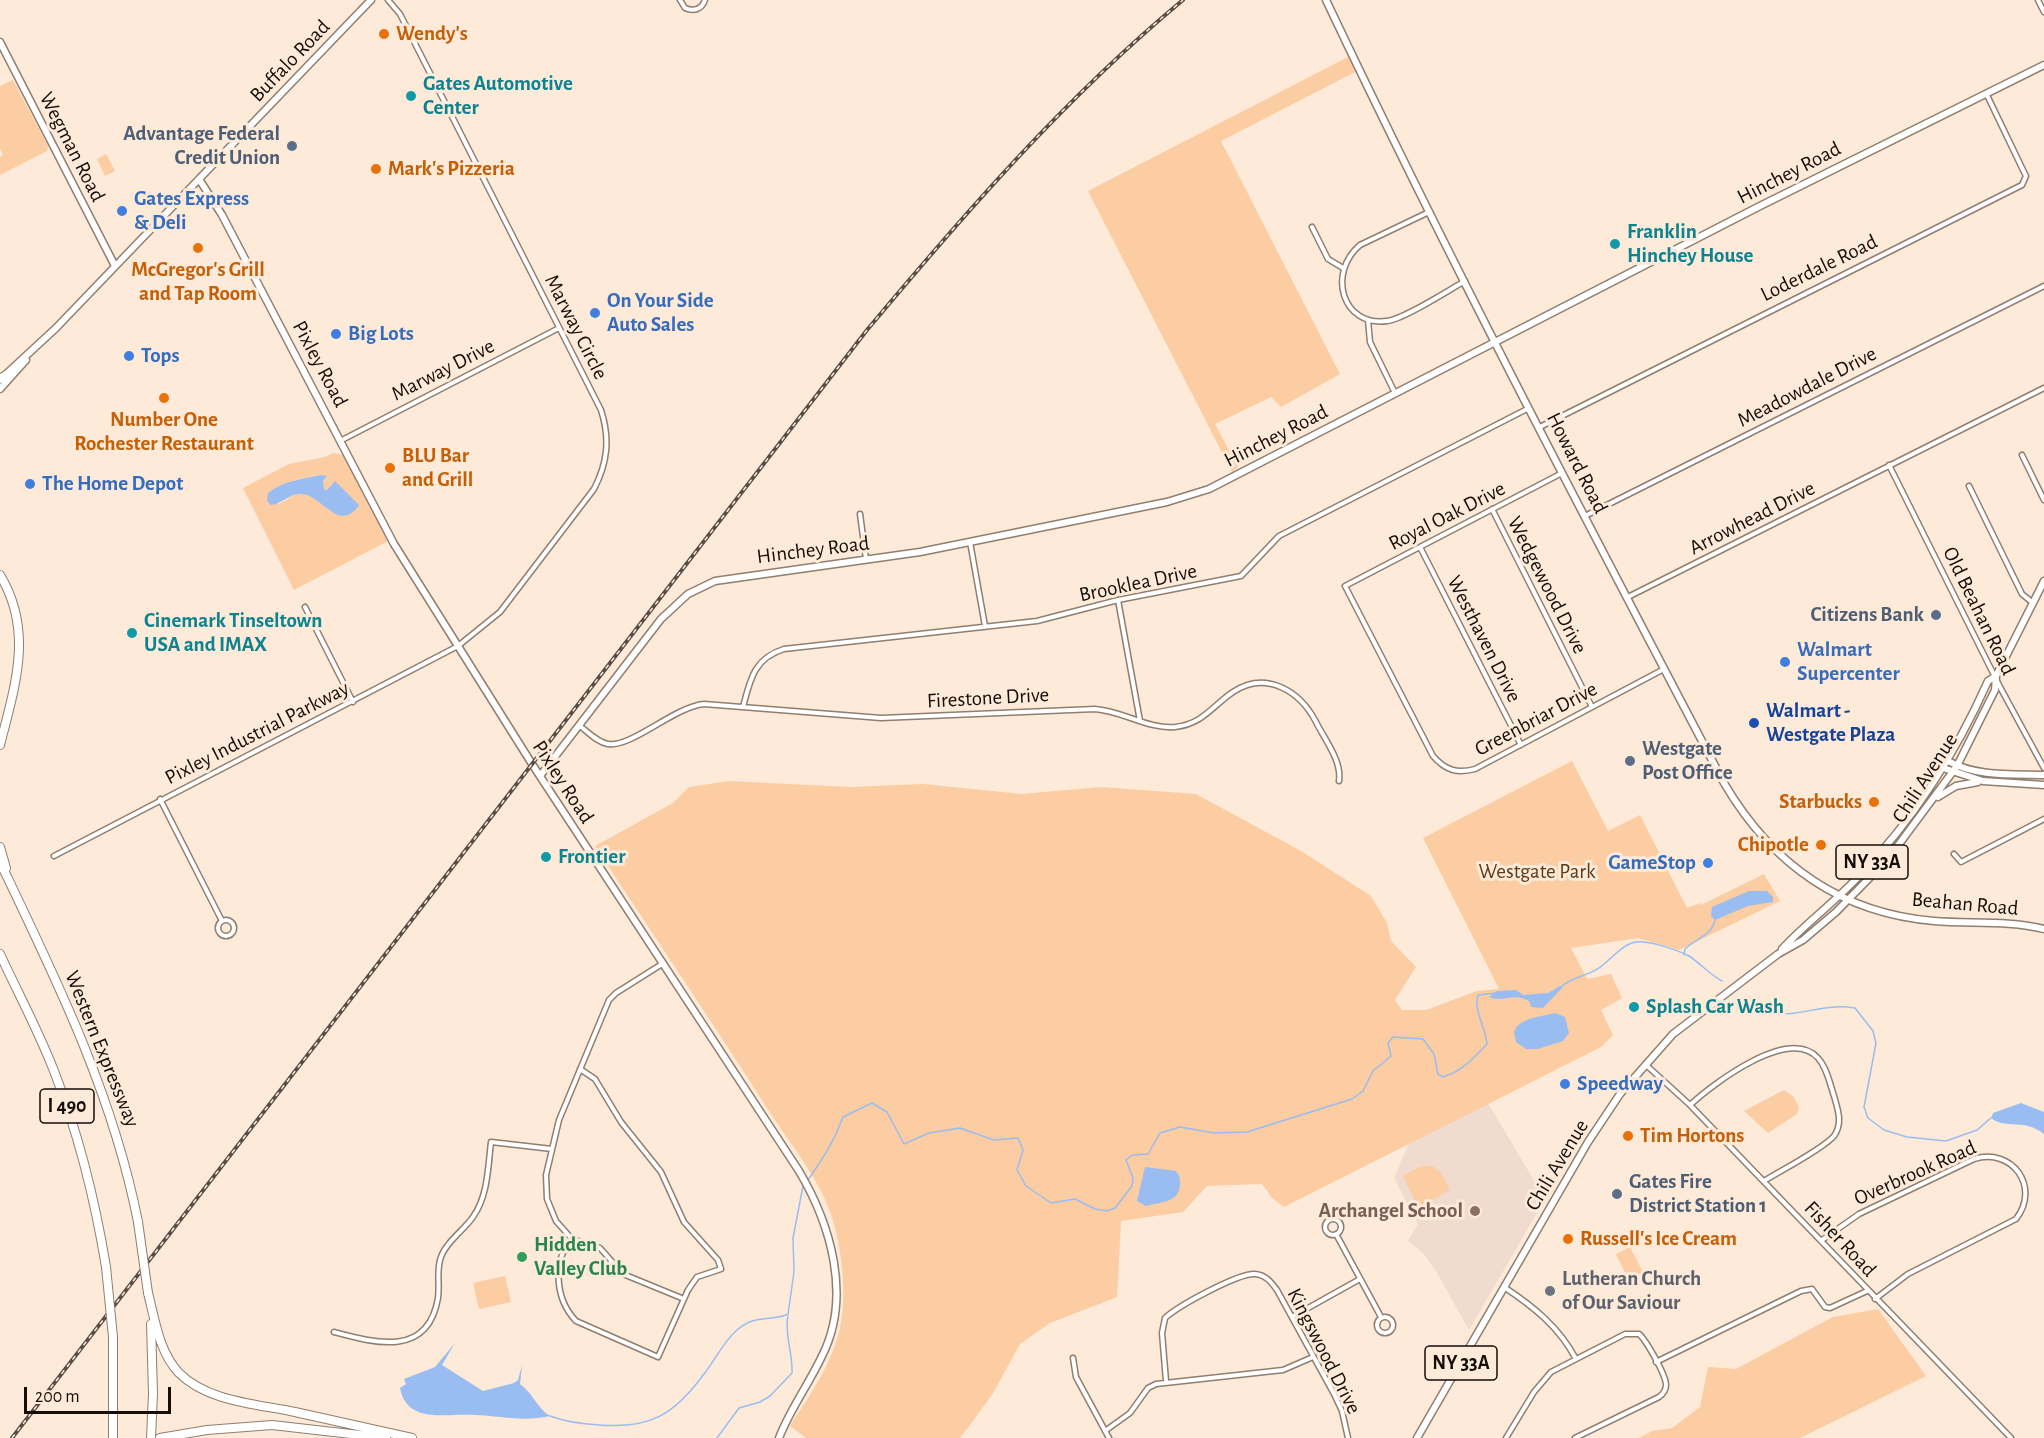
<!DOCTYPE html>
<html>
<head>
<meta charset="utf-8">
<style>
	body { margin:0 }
	#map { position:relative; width:2044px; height:1438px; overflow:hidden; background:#feead9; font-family:"Alegreya Sans",sans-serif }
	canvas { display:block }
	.scale { position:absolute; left:24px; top:1387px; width:147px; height:27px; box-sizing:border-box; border:3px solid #140d08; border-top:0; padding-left:8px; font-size:18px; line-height:21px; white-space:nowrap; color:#140d08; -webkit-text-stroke:4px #feead9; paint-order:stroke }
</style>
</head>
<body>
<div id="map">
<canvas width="2044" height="1438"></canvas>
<div class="scale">200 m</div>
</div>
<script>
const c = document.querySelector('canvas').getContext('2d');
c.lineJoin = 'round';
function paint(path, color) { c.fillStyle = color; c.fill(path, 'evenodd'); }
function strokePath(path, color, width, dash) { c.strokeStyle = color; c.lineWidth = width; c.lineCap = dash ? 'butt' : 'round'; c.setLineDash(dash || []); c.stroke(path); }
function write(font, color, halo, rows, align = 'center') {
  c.font = font + ' "Alegreya Sans",sans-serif'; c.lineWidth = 6; c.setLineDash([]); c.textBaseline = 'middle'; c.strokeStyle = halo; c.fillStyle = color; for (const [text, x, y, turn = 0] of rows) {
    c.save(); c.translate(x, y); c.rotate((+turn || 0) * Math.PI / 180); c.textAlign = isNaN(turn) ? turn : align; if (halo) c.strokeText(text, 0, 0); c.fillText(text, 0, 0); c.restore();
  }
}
paint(new Path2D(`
	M1488,1103L1545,1199L1469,1330L1436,1271L1424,1254L1408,1241L1418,1224L1394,1178L1409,1143Z`), '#f0dbce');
paint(new Path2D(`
	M1352,55L1357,71L1221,141L1340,374L1281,407L1271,397L1215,424L1238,467L1232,472L1088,191Z
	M13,80L48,146L47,151L0,175V157L3,155L0,148V86Z
	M106,154L115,171L105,176L97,159Z
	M333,453L343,455L388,541L294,590L243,488L289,464L325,457ZM321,475L327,476L323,481L324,489L327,490L335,481L354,512C325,524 324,492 300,493C293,494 285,501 279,504L268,493L295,480Z
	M1572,761L1608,831L1640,815L1687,908L1700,903L1701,905L1764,874L1780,901L1679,950L1638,938L1571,948L1587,979L1611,974L1622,998L1601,1010L1613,1035L1601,1047L1284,1207L1272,1198L1262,1184L1207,1186L1183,1212L1121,1221L1117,1297L1050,1323L1020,1344L992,1395L960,1438H806L790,1426C812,1392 837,1357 842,1316C846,1285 841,1247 832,1217C819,1178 789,1142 767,1108C711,1020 652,933 595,846L673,803L689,787L729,781L849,787L923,784L1022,794L1101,787L1196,794L1301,851L1371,896L1387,923L1391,941L1416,967L1395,1000L1402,1010H1426L1477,991L1499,989L1423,838Z
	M1784,1090L1794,1097L1799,1108L1797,1114L1768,1133L1744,1111Z
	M1432,1166L1441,1173L1450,1190L1423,1206L1416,1203L1403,1176L1419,1167Z
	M1630,1247L1643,1272L1628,1279L1616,1254Z
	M505,1276L511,1302L479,1309L473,1283Z
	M1878,1309L1926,1376L1800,1438H1639L1652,1431L1672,1428L1700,1407L1708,1367L1736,1369L1833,1317Z`), '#fccca2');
paint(new Path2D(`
	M321,475L327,476L323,481L324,489L327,490L335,481L359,505C339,534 323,496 302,494C292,492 282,504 271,505L267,501L268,493C283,481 302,479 321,475Z
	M1749,891H1767L1773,897V902L1748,906L1715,920L1711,916L1712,907Z
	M1560,986L1563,987L1543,1008L1531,1007L1530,1002C1516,991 1503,1003 1489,997L1497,991L1516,990L1523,995L1548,993Z
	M1555,1013L1565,1017L1569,1033L1563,1041L1538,1049H1526L1516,1042L1514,1032C1520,1017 1541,1017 1555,1013Z
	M2021,1103L2044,1112V1134C2024,1118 2006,1130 1991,1118L1993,1113Z
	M1145,1167L1176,1171C1180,1176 1180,1179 1180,1185C1179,1203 1160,1202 1146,1206L1137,1201Z
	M455,1343L442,1365L483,1391L514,1383L518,1380L522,1365L520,1384C533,1393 537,1408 550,1416C524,1422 501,1416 475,1415C447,1413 407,1425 400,1388L406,1384L404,1379L435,1367Z`), '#99bdf1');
strokePath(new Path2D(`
	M1684,955L1685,949C1696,938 1711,937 1715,920
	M1562,986C1573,977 1587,976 1599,968C1610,961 1619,947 1632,943C1644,938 1677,950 1689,956C1700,963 1709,974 1722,981
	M1740,997C1781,1033 1811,1000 1855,1008L1873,1031L1876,1043L1864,1107L1868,1118L1884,1130L1907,1137L1946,1141L1977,1130L1991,1118
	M808,1180C823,1158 834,1142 843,1117L872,1103L887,1112L904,1144L929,1133L960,1128L994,1140L1018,1138L1023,1150L1017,1170L1026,1186L1051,1203L1075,1199L1095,1209L1107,1211L1115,1208L1132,1186L1133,1178L1126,1160L1132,1155L1148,1154L1160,1133L1180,1127L1214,1133L1247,1132L1352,1099L1363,1091L1373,1071L1391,1056L1388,1043L1393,1037L1423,1039L1434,1054L1438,1074L1443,1077C1462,1071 1474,1058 1487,1044C1486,1028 1473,1010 1478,995L1497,993
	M550,1416C566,1422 582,1424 599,1425C650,1429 674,1415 704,1374C716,1359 723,1342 737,1330C757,1313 772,1322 788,1314L794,1272L793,1238L803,1186
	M717,1438L739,1408L760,1402L770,1396L792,1373C793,1353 784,1333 788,1316`), '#99bdf1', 1.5);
const street = new Path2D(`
	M680,0L685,8C694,12 702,9 705,0
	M2038,0L2044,12
	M1429,212L1360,245C1327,273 1342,327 1387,321C1404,319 1447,291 1465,281
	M1312,227L1328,259L1343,268
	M1368,320L1370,342L1395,393
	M1540,427L2022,185L2026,176L2023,170L1986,93
	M342,440L559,328
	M2022,455L2044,500
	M1889,465L2000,687L2044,768
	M1562,473L1345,586L1433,756C1445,770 1457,774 1475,769L1664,669
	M1969,486L2022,594L2033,603
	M1492,509L1592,707
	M860,514L866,559
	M1585,516L2044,286
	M970,542L985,626
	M1420,547L1521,745
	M1628,597L2044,388
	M1118,600L1140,721
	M305,607L353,702
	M743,707C750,680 754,658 784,649L1037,621L1118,600L1241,576L1279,536L1529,408
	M580,726C588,732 597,742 608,744C631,748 674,707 704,704L881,718L1095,709C1123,711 1147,729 1175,727C1203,724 1212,706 1233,692C1266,670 1300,691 1316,722C1325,740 1342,761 1339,781
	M160,799L222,921
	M1954,854L1961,862L2044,819
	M54,856L458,646L500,612L594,489C608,462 610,438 601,410L400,14L388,0
	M218 928a8 8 0 1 1 16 0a8 8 0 1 1-16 0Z
	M662,964L616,993L609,1000L559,1120L546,1175L547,1199L556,1221L572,1239L600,1248L623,1274L684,1299
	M1645,1064L1690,1105L2011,1438
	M1690,1105C1714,1083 1789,1026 1818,1058C1827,1068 1830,1084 1834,1096C1838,1110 1843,1123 1834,1136C1823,1149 1780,1171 1764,1181
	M1325 1227a8 8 0 1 1 16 0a8 8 0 1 1-16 0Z
	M1336,1234L1381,1317
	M572,1239C552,1261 555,1299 576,1321L658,1357L688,1290L697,1277L721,1269L718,1260L684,1222L661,1172L621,1122L595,1079L580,1069
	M1822,1240L1859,1214L1974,1159C2012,1147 2041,1187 2016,1219L1908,1274L1875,1299
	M1504,1287C1534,1307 1559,1327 1576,1359
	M1377 1325a8 8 0 1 1 16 0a8 8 0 1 1-16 0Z
	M1292,1317L1360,1279
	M334,1332C375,1343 428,1358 438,1298C440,1285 436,1269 441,1257C446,1242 464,1230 473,1217C488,1196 488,1167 491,1142L552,1149
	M1073,1358L1076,1377L1109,1438
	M1656,1362L1801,1291L1812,1289L1825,1307L1830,1308L1867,1291
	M1166,1381L1162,1333L1165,1318C1178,1306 1238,1273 1255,1274C1266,1275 1271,1282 1277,1290L1334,1394L1342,1411L1348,1438
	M1105,1431L1130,1413L1148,1388L1156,1384L1283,1370L1313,1357
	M1506,1438L1534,1392L1551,1372L1625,1334H1639C1646,1340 1666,1375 1666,1385C1666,1391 1663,1394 1659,1397L1575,1438`);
const secondary = new Path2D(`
	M1326,0C1451,264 1588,524 1724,783C1771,863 1839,913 1934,921C1971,924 2008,920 2044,929
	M0,42L115,266
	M199,179L222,215L394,544L532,764L799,1171C831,1225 852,1297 822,1356C809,1384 790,1409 779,1438
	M3,377L56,328L371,0
	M0,389L26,360
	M540,776L661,619L688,594L715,581L920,552L1167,502L1209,489L1758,207L2044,65`);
const primary = new Path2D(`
	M1948,761C1976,777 2013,774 2044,775
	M1943,768L1983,781L2044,785
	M1938,797L1956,786L1978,782
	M1782,949C1806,923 1835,902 1859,876C1914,819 1956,753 1988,681L1996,676
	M1417,1438L1588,1142L1620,1094L1673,1034L1778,954L1803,940L1836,912L1888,859L1957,766L1995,690L1996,676L2044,581`);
const highway = new Path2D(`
	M0,379L6,375
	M0,575C34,631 15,686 0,745
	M0,847L6,868
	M0,862C56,979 113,1094 138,1222
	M0,954C18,993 39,1032 54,1071C79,1135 95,1200 106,1267
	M148,1293C155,1320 159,1352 179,1373C208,1402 258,1404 295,1412C334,1421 373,1429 412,1438
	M113,1337V1438
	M151,1438L153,1394L151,1324
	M160,1438L207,1430L272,1425L386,1438`);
strokePath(street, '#907e6f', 7);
strokePath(secondary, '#907e6f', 9);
strokePath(primary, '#907e6f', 9);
strokePath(highway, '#907e6f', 10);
strokePath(street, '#fff', 4);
strokePath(secondary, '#fff', 6);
strokePath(primary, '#fff', 6);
strokePath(highway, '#fff', 8);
const rail = new Path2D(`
	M12,1438L867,330C965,213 1065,98 1183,0`);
strokePath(rail, '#594e45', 4);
strokePath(rail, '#feead9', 1.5, [4.5]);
const highwayBridge = new Path2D(`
	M138,1222L148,1293
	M106,1267L113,1337`);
strokePath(highwayBridge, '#907e6f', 10, []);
strokePath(highwayBridge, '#fff', 8);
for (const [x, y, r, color] of [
	[384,34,6,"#e8710a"],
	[411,96,6,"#0f9aa8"],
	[292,146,6,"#5c6f8a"],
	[376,169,6,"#e8710a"],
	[122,211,6,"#3f7fe0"],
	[1615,244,6,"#0f9aa8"],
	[198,248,6,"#e8710a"],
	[595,313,6,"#3f7fe0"],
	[336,334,6,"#3f7fe0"],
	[129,356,6,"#3f7fe0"],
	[164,398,6,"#e8710a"],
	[390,468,6,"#e8710a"],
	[30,484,6,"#3f7fe0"],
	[1936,615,6,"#5c6f8a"],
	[132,633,6,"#0f9aa8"],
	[1785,662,6,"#3f7fe0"],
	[1754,723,6,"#1a4fb4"],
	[1630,761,6,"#5c6f8a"],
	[1874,802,6,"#e8710a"],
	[1821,845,6,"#e8710a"],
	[546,857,6,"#0f9aa8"],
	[1708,863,6,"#3f7fe0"],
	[1634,1007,6,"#0f9aa8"],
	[1565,1084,6,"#3f7fe0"],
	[1628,1136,6,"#e8710a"],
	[1617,1194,6,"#5c6f8a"],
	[1475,1211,6,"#8d6e63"],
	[1568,1239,6,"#e8710a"],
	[522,1257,6,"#2e9e5b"],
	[1550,1291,6,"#6b7280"]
]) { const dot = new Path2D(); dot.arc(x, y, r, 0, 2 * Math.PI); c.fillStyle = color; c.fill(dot); strokePath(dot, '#feead9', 2); }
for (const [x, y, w] of [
	[1872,862,72],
	[67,1106,54],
	[1461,1363,72]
]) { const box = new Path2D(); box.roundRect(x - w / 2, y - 17, w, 34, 4.5); c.fillStyle = '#feead9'; c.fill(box); strokePath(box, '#140d08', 1.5); }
write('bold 20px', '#140d08', null, [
	["NY 33A",1872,862],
	["I 490",67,1106],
	["NY 33A",1461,1363]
]);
write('bold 21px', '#c56008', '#feead9', [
	["Wendy's",396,34],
	["Mark's Pizzeria",388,169],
	["McGregor's Grill",198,270,"center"],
	["and Tap Room",198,294,"center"],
	["Number One",164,420,"center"],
	["Rochester Restaurant",164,444,"center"],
	["BLU Bar",402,456],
	["and Grill",402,480],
	["Starbucks",1862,802,"right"],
	["Chipotle",1809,845,"right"],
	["Tim Hortons",1640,1136],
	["Russell's Ice Cream",1580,1239]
], 'left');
write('21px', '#140d08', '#feead9', [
	["Buffalo Road",290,61,-46],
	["Wegman Road",72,147,63],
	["Hinchey Road",1789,173,-27],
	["Loderdale Road",1819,268,-26],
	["Marway Circle",576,327,63],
	["Pixley Road",320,364,62],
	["Marway Drive",443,370,-27],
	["Meadowdale Drive",1807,387,-27],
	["Hinchey Road",1276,436,-27],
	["Howard Road",1577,463,63],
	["Royal Oak Drive",1447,516,-27],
	["Arrowhead Drive",1752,518,-27],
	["Hinchey Road",813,550,-7],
	["Brooklea Drive",1138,583,-12],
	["Wedgewood Drive",1547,585,63],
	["Old Beahan Road",1979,611,64],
	["Westhaven Drive",1484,639,63],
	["Firestone Drive",988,698,-3],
	["Greenbriar Drive",1536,719,-28],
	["Pixley Industrial Parkway",257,733,-27],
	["Chili Avenue",1925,778,-57],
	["Pixley Road",563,782,57],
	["Beahan Road",1965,904,5],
	["Western Expressway",102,1049,68],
	["Chili Avenue",1557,1165,-59],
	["Overbrook Road",1915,1173,-24],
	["Fisher Road",1840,1239,47],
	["Kingswood Drive",1324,1351,63]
]);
write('bold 21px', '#0d838f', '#feead9', [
	["Gates Automotive",423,84],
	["Center",423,108],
	["Franklin",1627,232],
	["Hinchey House",1627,256],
	["Cinemark Tinseltown",144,621],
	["USA and IMAX",144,645],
	["Frontier",558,857],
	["Splash Car Wash",1646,1007]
], 'left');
write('bold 21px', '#4e5e75', '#feead9', [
	["Advantage Federal",280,134],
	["Credit Union",280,158],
	["Citizens Bank",1924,615],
	["Westgate",1642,749,"left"],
	["Post Office",1642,773,"left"],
	["Gates Fire",1629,1182,"left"],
	["District Station 1",1629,1206,"left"]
], 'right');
write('bold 21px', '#366cbe', '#feead9', [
	["Gates Express",134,199],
	["& Deli",134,223],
	["On Your Side",607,301],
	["Auto Sales",607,325],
	["Big Lots",348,334],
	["Tops",141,356],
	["The Home Depot",42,484],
	["Walmart",1797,650],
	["Supercenter",1797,674],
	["GameStop",1696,863,"right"],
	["Speedway",1577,1084]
], 'left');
write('bold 21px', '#164399', '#feead9', [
	["Walmart -",1766,711],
	["Westgate Plaza",1766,735]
], 'left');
write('21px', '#5d3b18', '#feead9', [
	["Westgate Park",1537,872]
]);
write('bold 21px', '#785e54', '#feead9', [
	["Archangel School",1463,1211]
], 'right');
write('bold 21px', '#27864d', '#feead9', [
	["Hidden",534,1245],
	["Valley Club",534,1269]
], 'left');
write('bold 21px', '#5b616d', '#feead9', [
	["Lutheran Church",1562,1279],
	["of Our Saviour",1562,1303]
], 'left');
</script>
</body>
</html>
